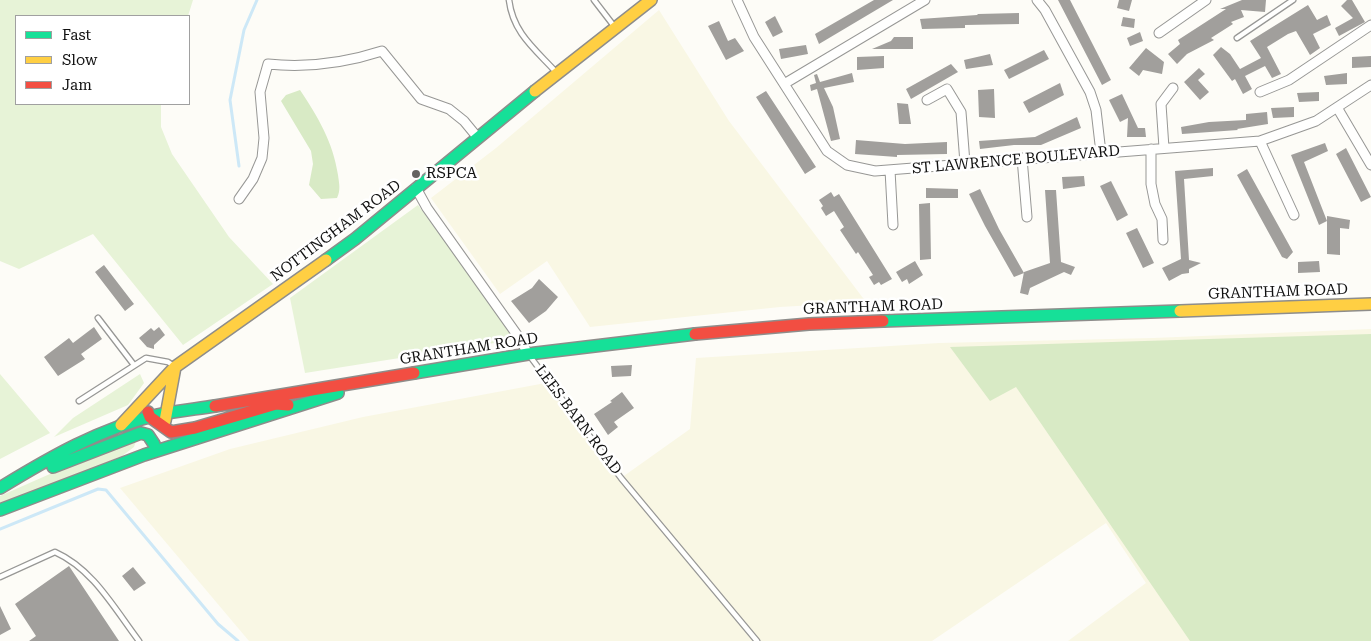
<!DOCTYPE html>
<html>
<head>
<meta charset="utf-8">
<style>
	body { margin:0 }
	#map { position:relative; width:1371px; height:641px; overflow:hidden; background:#fdfcf7; font-family:"Roboto Serif",serif }
	canvas { display:block }
	.legend { position:absolute; left:15px; top:15px; width:175px; height:90px; box-sizing:border-box; background:#fff; border:1px solid #a0a0a0; margin:0; padding:6px 9px; list-style:none; font-size:15px; color:#111 }
	.legend li { display:flex; align-items:center; gap:10px; height:25px }
	.legend b { width:25px; border:1px solid #a0a0a0 }
</style>
</head>
<body>
<div id="map">
<canvas width="1371" height="641"></canvas>
<ul class="legend">
<li><b style="height:6px;background:#16e098"></b>Fast</li>
<li><b style="height:6px;background:#ffcf43"></b>Slow</li>
<li><b style="height:6px;background:#f24e42"></b>Jam</li>
</ul>
</div>
<script>
const c = document.querySelector('canvas').getContext('2d');
c.lineJoin = 'round';
function paint(path, color) { c.fillStyle = color; c.fill(path, 'evenodd'); }
function strokePath(path, color, width, dash) { c.strokeStyle = color; c.lineWidth = width; c.lineCap = dash ? 'butt' : 'round'; c.setLineDash(dash || []); c.stroke(path); }
function write(font, color, halo, rows, align = 'center') {
  c.font = font + ' "Roboto Serif",serif'; c.lineWidth = 5; c.setLineDash([]); c.textBaseline = 'middle'; c.strokeStyle = halo; c.fillStyle = color; for (const [text, x, y, turn = 0] of rows) {
    c.save(); c.translate(x, y); c.rotate((+turn || 0) * Math.PI / 180); c.textAlign = isNaN(turn) ? turn : align; if (halo) c.strokeText(text, 0, 0); c.fillText(text, 0, 0); c.restore();
  }
}
paint(new Path2D(`
	M659,10L729,121L866,302L780,307L590,327L547,261L500,294L431,198L496,148Z
	M1371,329V641H1068L1146,583L1106,523L932,641H249L120,488L230,449L363,417L551,382L621,478L690,429L696,358L939,343L1153,338Z`), '#f9f7e4');
paint(new Path2D(`
	M0,0H193L188,16H16V104H161V127L172,154L229,237L273,284L183,345L93,234L19,269L0,261Z
	M418,205L510,329L513,340L305,373L290,298Z
	M0,374L50,433L0,459Z
	M140,374L144,383L128,405L54,437L73,418Z
	M136,441L134,447L122,456L0,506V496L59,470Z`), '#e7f3d7');
paint(new Path2D(`
	M300,90C318,117 333,142 338,175C339,183 341,190 337,198L321,199L309,185L313,164L311,151L281,101L286,95Z
	M1371,334V641H1190L1016,387L990,401L950,347Z`), '#d8eac5');
strokePath(new Path2D(`
	M239,166L230,100L244,30L257,0
	M0,529L98,489L106,490L218,624L238,641`), '#cde8f7', 3);
paint(new Path2D(`
	M874,0H893L819,44L815,34Z
	M1058,0H1070L1111,80L1102,85Z
	M1119,0H1132L1129,11L1117,8Z
	M1242,0H1266L1265,12L1241,10L1244,17L1231,22L1233,24L1211,38L1214,40L1187,54L1177,64L1168,54L1180,44L1178,40L1226,9H1220Z
	M1347,0H1352L1365,22L1339,36L1335,28L1353,18L1341,6Z
	M1308,5L1317,20L1327,15L1331,25L1313,34L1320,48L1310,55L1296,31L1288,34L1267,47L1281,74L1272,78L1265,66L1245,76L1252,89L1243,94L1235,79L1232,81L1213,55L1221,47L1230,54L1240,69L1261,58L1250,41Z
	M1019,13V24L965,25V28L922,29L920,19L977,15L978,14Z
	M775,16L783,32L773,37L765,22Z
	M1123,17L1135,19L1134,28L1121,26Z
	M719,21L728,41L735,38L744,51L726,60L708,26Z
	M1140,32L1143,41L1130,46L1127,38Z
	M894,37H913V49H872L891,41Z
	M806,45L808,54L781,59L779,49Z
	M1146,48L1164,62L1162,74L1143,70L1139,76L1129,68Z
	M1044,50L1049,59L1009,79L1004,70Z
	M990,54L993,65L966,69L964,60Z
	M884,56V68L857,70V57Z
	M1371,56V67L1352,68V57Z
	M951,64L958,72L911,99L906,89Z
	M1199,68L1205,74L1198,80L1209,92L1200,100L1184,82Z
	M852,73L854,82L824,88L833,107L840,139L831,141L817,89L811,91L810,85L816,83L814,75L817,74L820,82Z
	M1347,73V84L1326,85L1324,76Z
	M1060,83L1064,95L1029,113L1023,102Z
	M994,89L995,118L979,117L978,90Z
	M766,91L816,167L805,174L756,97Z
	M1319,92V101L1299,102L1297,93Z
	M1122,94L1138,128H1145L1146,137H1127L1128,118L1120,122L1109,100Z
	M897,103L908,104L911,124H899Z
	M1294,107V117L1273,118L1271,108Z
	M1267,112L1268,124L1237,129L1238,130L1182,134L1181,127L1209,122L1246,120V114Z
	M1077,117L1081,128L1041,145H1014L980,149L979,141L1035,137Z
	M856,140L905,144L947,142V154L897,155V157L855,154Z
	M1325,143L1328,151L1304,162L1327,221V216L1350,220L1349,229L1340,228V255L1327,254V221L1319,225L1291,155Z
	M1346,148L1371,197L1361,202L1336,154Z
	M1213,168V176L1184,179L1189,260L1201,263L1189,269V273L1182,274L1169,281L1162,268L1181,259L1175,171Z
	M1247,169L1293,252L1287,259L1282,257L1237,175Z
	M1084,176L1085,186L1063,189L1062,177Z
	M1111,181L1128,215L1117,221L1100,186Z
	M926,188L958,189V198H926Z
	M980,189L999,229L1024,273L1014,277L985,226L969,194Z
	M1045,190H1056L1061,262L1075,267L1071,275L1064,272L1030,288L1028,295L1020,293L1024,272L1050,263Z
	M831,192L834,197L839,194L892,279L881,285L879,282L874,285L869,277L873,275L858,252L856,254L840,230L844,227L834,211L826,216L821,208L823,206L819,200Z
	M930,203L931,259L920,260L919,204Z
	M1137,228L1154,263L1143,268L1126,233Z
	M915,261L923,275L909,284L907,279L902,282L896,272Z
	M1319,261L1320,272L1298,273V262Z
	M104,265L134,304L125,311L95,272Z
	M539,279L558,297L546,311L529,323L511,301L532,288Z
	M94,327L102,339L81,354L85,359L58,376L44,357L69,338L73,343Z
	M159,327L165,335L154,345V349L147,347L139,338L151,328L154,331Z
	M632,365L631,376L612,377L611,366Z
	M622,392L634,408L614,422L618,427L608,435L594,414L612,402L610,401Z
	M69,566L119,641H29L36,636L15,604Z
	M133,567L146,583L134,591L122,576Z
	M0,606L11,629L0,635Z`), '#a19f9c');
const lane = new Path2D(`
	M509,0C513,33 535,49 556,72
	M594,0L614,26
	M1237,38L1293,0
	M98,318L134,365
	M532,359L621,478L757,641
	M79,401L146,358L168,362L174,366
	M0,577L55,552C93,569 114,608 139,641`);
const street = new Path2D(`
	M737,0L754,37L827,151L847,165L875,171L1260,141L1316,121L1371,85
	M1037,0L1045,10L1090,92L1096,110L1101,153
	M1159,33L1206,0
	M784,84L925,0
	M1260,92L1289,80L1371,25
	M927,100L947,89L961,112L965,163
	M1338,109L1371,165
	M1260,141L1294,215
	M1164,148L1161,104L1173,88
	M1151,149V184L1155,204L1162,219L1163,240
	M1022,158L1027,217
	M890,170L893,225
	M416,188L427,208L520,339L528,354
	M239,199L253,179L262,158L264,138L260,92L268,64C306,68 345,63 382,51L421,99L449,109L464,121L478,138`);
const fast = new Path2D(`
	M326,260L355,239L535,91
	M883,321L1180,311
	M414,373L528,354L695,334
	M53,467L141,433L148,435L154,444
	M0,488C49,458 101,428 157,415C176,411 196,409 215,406
	M0,510L144,455L338,393`);
const slow = new Path2D(`
	M535,91L651,0
	M1180,311L1371,304
	M165,421L175,367
	M121,425L175,367L326,260`);
const jam = new Path2D(`
	M695,334L809,324L883,321
	M215,406L414,373
	M148,412L150,417L171,432L195,428L276,404L288,405`);
strokePath(lane, '#979795', 7);
strokePath(street, '#979795', 11);
strokePath(fast, '#8e8d8b', 14);
strokePath(slow, '#8e8d8b', 14);
strokePath(jam, '#8e8d8b', 14);
strokePath(lane, '#fffffe', 4.5);
strokePath(street, '#fffffe', 9);
strokePath(fast, '#16e098', 11);
strokePath(slow, '#ffcf43', 11);
strokePath(jam, '#f24e42', 11);
for (const [x, y, r, color] of [
	[416,174,5,"#646362"]
]) { const dot = new Path2D(); dot.arc(x, y, r, 0, 2 * Math.PI); c.fillStyle = color; c.fill(dot); strokePath(dot, '#fff', 2); }
write('15px', '#111', '#fff', [
	["ST LAWRENCE BOULEVARD",1016,160,-5],
	["NOTTINGHAM ROAD",336,231,-37],
	["GRANTHAM ROAD",1278,292,-2],
	["GRANTHAM ROAD",873,307,-2],
	["GRANTHAM ROAD",469,349,-9],
	["LEES BARN ROAD",578,420,53]
]);
write('15px', '#111', '#fff', [
	["RSPCA",426,174]
], 'left');
</script>
</body>
</html>
